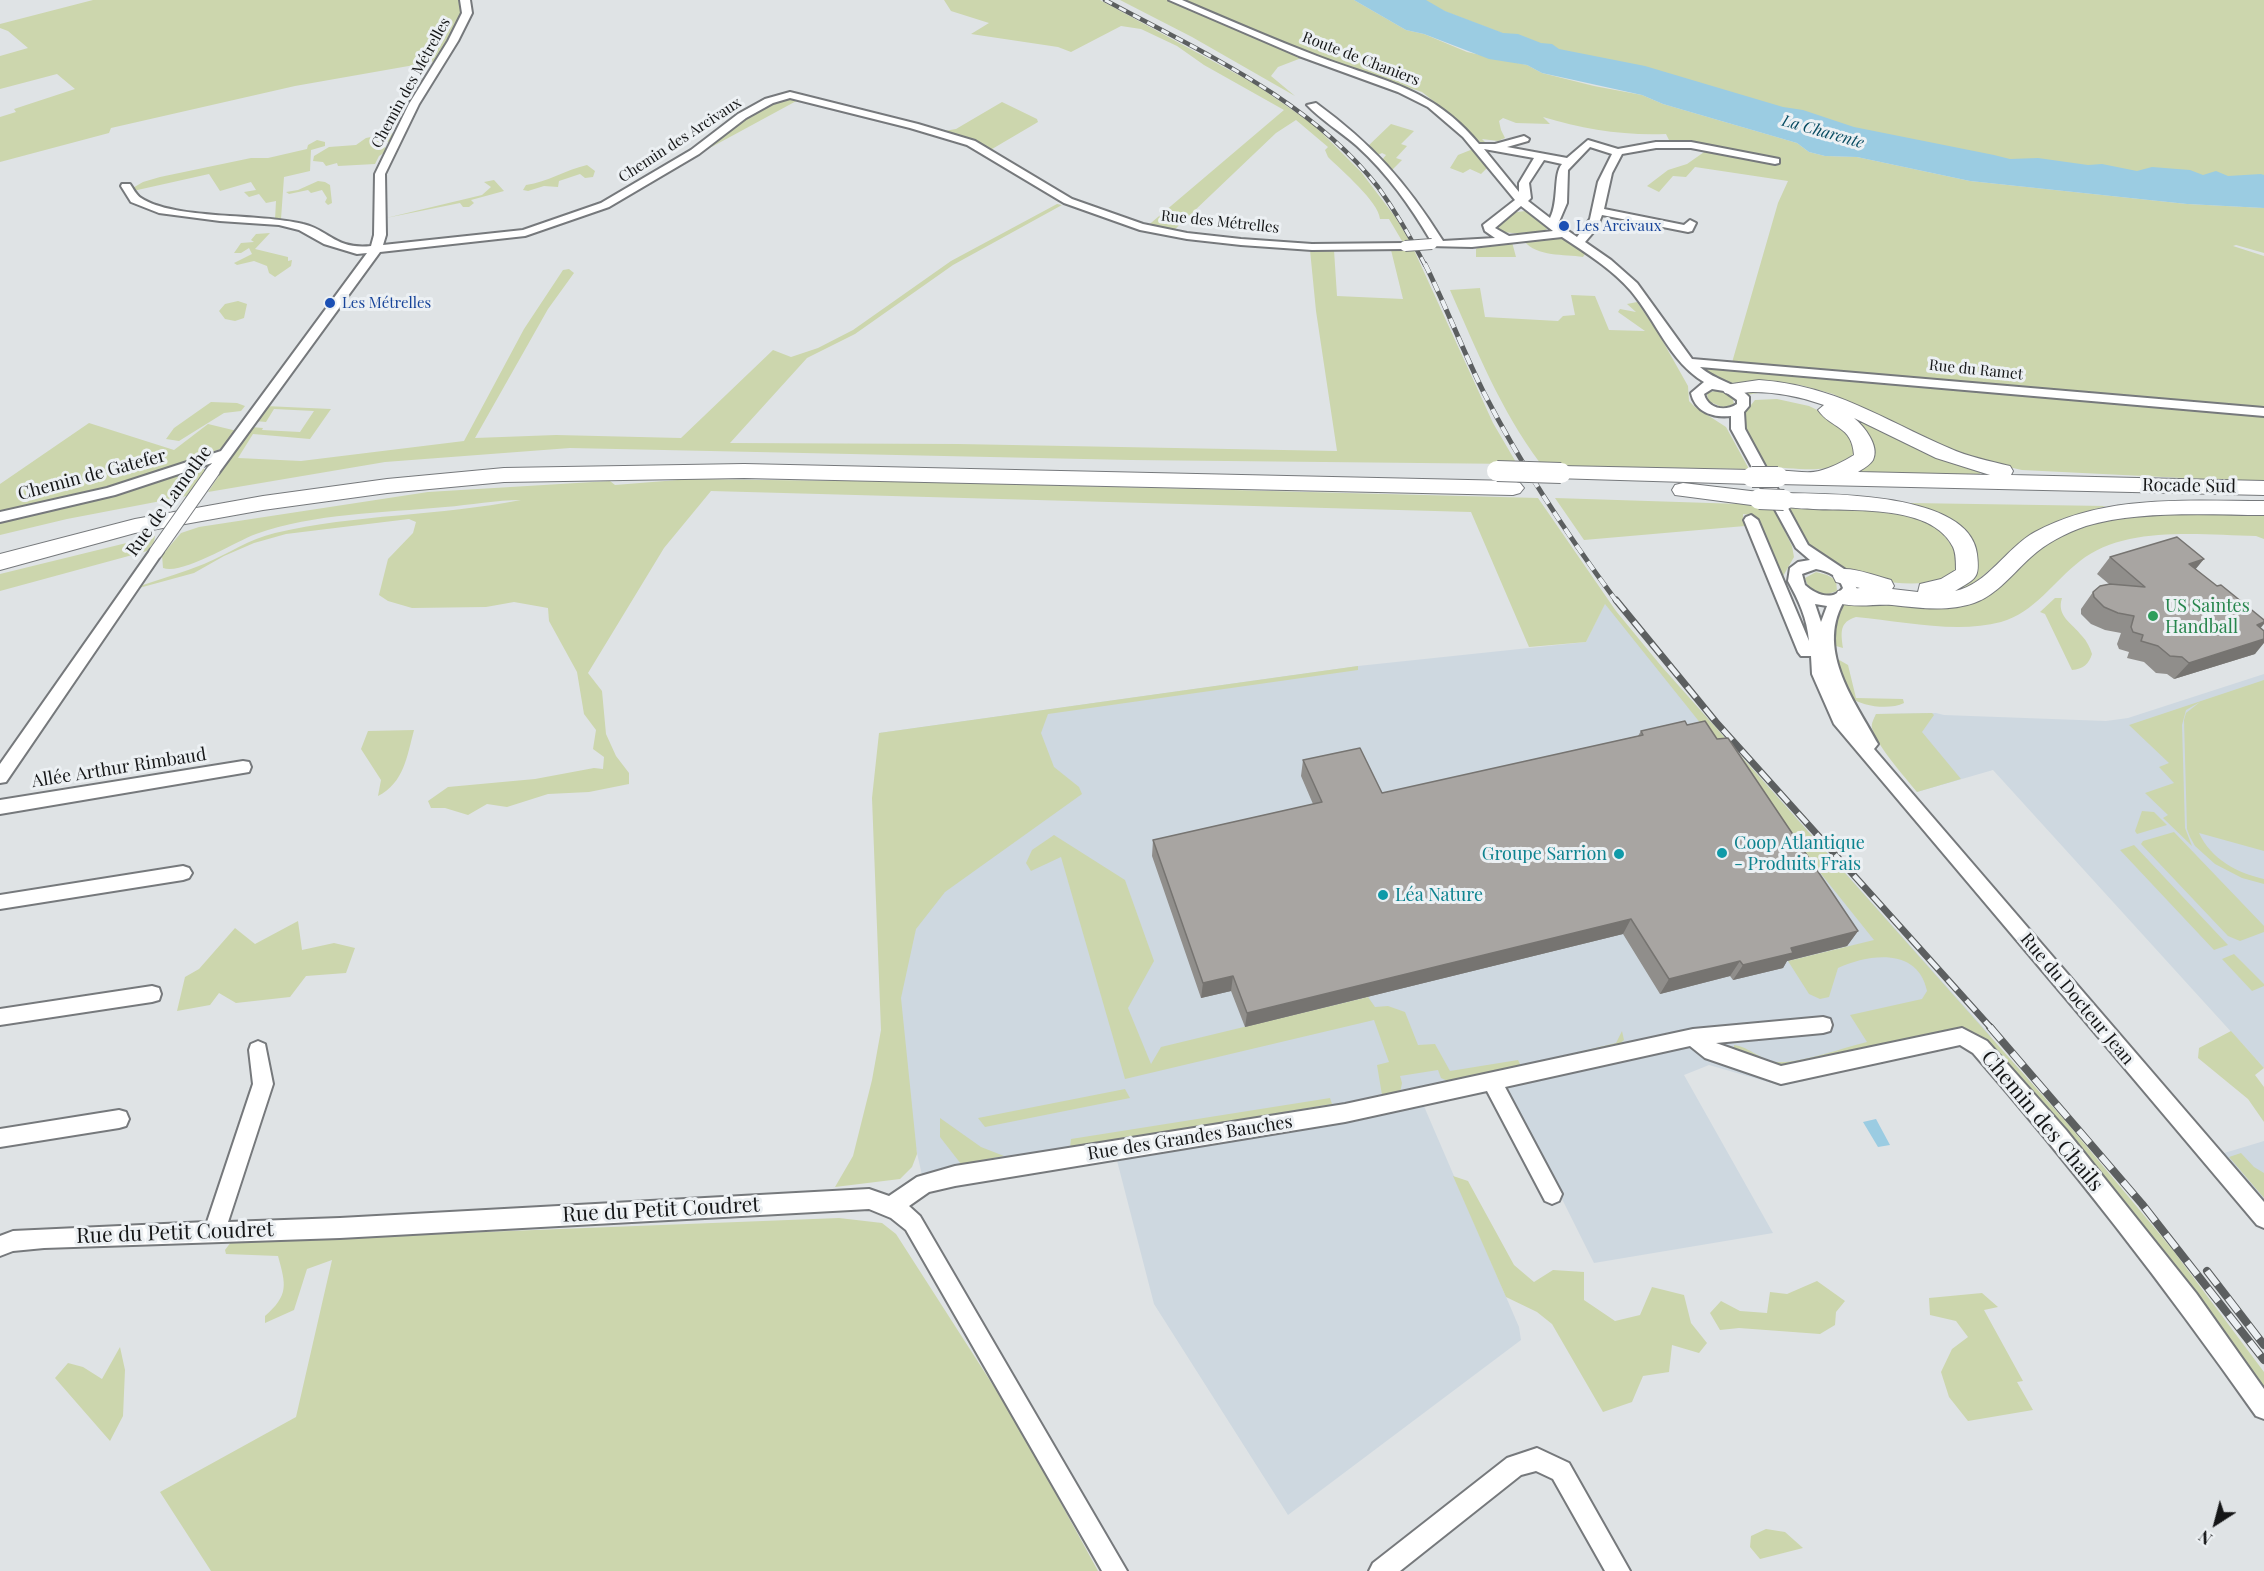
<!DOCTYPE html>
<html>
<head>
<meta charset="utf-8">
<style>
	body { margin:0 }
	#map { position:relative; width:2264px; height:1571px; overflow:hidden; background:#dfe3e5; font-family:"Playfair Display",serif }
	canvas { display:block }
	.north { position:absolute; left:2186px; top:1493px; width:60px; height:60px; -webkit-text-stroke:4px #ecf0f3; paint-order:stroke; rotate:216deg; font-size:16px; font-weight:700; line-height:24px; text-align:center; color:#151617 }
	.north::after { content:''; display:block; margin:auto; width:21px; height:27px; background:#151617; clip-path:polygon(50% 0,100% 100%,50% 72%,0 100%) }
</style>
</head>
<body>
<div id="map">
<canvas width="2264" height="1571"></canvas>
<div class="north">N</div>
</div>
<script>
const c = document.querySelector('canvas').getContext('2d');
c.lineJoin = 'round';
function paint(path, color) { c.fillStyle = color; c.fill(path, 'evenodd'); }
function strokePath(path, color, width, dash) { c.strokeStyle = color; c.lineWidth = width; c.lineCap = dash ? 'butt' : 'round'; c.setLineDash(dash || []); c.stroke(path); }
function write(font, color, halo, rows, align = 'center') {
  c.font = font + ' "Playfair Display",serif'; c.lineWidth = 6; c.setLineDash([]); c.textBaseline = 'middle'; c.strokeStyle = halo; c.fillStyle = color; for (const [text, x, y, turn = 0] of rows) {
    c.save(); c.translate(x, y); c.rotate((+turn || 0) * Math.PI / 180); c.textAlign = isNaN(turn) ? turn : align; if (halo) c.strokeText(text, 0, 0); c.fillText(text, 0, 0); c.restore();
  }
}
paint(new Path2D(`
	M1605,603L1991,1036L1782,1086L1709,1065L1684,1075L1773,1233L1594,1263L1502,1079L1420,1097L1519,1327L1521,1340L1288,1515L1154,1304L1114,1149L924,1184L889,1029L879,733L1358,666L1586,642Z
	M2264,674V1068L1993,770L1917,792L1887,753L1873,730L1872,724L1876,714L1936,713L1944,715L2106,721L2128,718Z
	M2264,1141V1218L2211,1157Z`), '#ced8e0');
paint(new Path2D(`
	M93,0H461C464,23 449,43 437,61L295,86L111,128L109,133L0,162V117L16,112L14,109L75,89L57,74L0,89V56L28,48L8,31L0,28V24Z
	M944,0H1100L1255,84L1314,125L1361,172L1396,218L1409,240L1405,246L1389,219H1380C1379,202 1341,170 1328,157L1325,150L1328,147L1296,120L1276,133L1171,233L1145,228L1284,110L1204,65L1177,46L1141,29L1121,26L1071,52L1058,47L971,34L989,23L951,11Z
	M1120,0H1167L1304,57L1278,67L1271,76L1295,96L1192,37Z
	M1181,0H1354L1406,30L1424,34L1467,52L1527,65L1542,73L1594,86L1642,95L1663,104L1797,143L1809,152L1825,156L1857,157L1970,181L2187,204L2264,208V253L2236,245L2233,246L2264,256V482L2022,470L1972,459L1914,435L1833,394L1800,385L1767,382L1728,383L1713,378L1704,371L1707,368L1871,383L1879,379L1731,366L1778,203L1788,181L1695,167L1686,177L1673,176L1659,192L1647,186L1668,170L1687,164L1707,150L1669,140L1666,134C1625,136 1583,129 1543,117L1550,124L1516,123L1503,118L1499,121L1501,130L1505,138L1498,141L1482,139L1485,142L1481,143L1451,115L1422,92L1329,61Z
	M1415,0H2264V181L2022,165L1883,139L1517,39Z
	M783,99H800L706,150L763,106Z
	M1002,102L1037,119L1038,122L987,152L944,131L956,129Z
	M1391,124L1414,131L1401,144L1407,146L1396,158L1402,160L1390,172L1381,161L1386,155L1382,153L1376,156L1367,147Z
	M390,133L395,134L391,141L377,145L387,148V151L379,156L375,164L338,166L337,163L326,166L323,162L313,161L314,156L329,147L356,145L366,138Z
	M317,140L325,142V146L311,150L310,171L284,177L281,219L275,220L276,201L266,203L259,194L249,197L244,192L256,190L251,182L220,191L209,174L133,191L131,189L143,182L160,177L251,158H268L307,149L308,145Z
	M1473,149L1488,167L1481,174L1470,169L1463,173L1450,168L1458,155Z
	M587,165L595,171L593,177L585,178L580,174L559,181L558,187L544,186L528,191L523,190L526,185C548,182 565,170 587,165Z
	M494,180L504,191L471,200L474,203L469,207H463L460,203L386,218L482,195L491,187L484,182Z
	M318,181L325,182L330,185L332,203L328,205L325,202L327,198L322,190L311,193L308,190L289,194L286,192L298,190Z
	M1057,204L1062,205L953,265L855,334L807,358L730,443L958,444L1337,451L1316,311L1310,250H1334L1337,296L1403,299L1391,250L1413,248L1493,423L1517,464L1131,460L570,448L385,462L208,492L251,427L263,428L262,430L300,432L314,411L274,409L266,422L255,421L265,406L331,409L310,439L253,434L238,458L301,461L464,441L524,329L563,270L569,269L574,273L548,309L475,438L556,435L681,438L773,350L791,357L818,348L853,330L951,261Z
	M1525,211L1531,213L1548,228L1544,231C1526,232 1508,237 1493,227L1510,213Z
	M270,233L255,249L288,257V261L292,260L291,266L275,277L269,273L267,266L254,261L237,265L234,263L252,254L249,248L241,253H234L241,243L254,242L251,240L256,234Z
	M1562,237L1585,254L1583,257C1564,254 1537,257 1524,241Z
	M1512,242L1516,257H1476V249L1483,245Z
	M1480,288L1485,317L1558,321L1563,316L1575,315L1571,295L1595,296L1609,330L1645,331L1618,312L1620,309L1636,312L1627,304L1637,302L1657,331L1688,386L1689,401L1695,407L1726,427L1749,469L1560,466L1540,463C1500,409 1477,351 1450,290Z
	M238,301L247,304L244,318L235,321L225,319L219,311L225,304Z
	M1719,390L1732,396L1734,404L1724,408L1708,401L1707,393Z
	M1743,390L1798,392L1980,469V475L1847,473L1870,454C1858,441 1840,414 1826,404C1810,393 1767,389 1748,395Z
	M1777,399L1809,406L1838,420L1857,448C1841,480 1793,466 1764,467L1742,425L1743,415L1755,400Z
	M211,402L237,403L245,406L241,411L224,413L179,441L166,439L174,428Z
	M89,423L174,450L208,424L237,431L225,447L187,462L126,482L0,511V484Z
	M198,467L204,469L206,474L187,496L67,519L0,535V521L135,489L169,475Z
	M690,479L928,482L1538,498L1616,611L1662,667L2068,1124L2172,1249L2264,1372V1397L2070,1141L1980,1037L1968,1030L1961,1029L1785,1068L1734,1052V1045C1750,1047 1761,1061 1778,1062C1802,1063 1842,1048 1867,1042L1850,1015L1922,999L1927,991C1918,947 1869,954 1838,968L1829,997L1820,999L1809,994L1788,961L1874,940L1605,604L1586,642L1529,647L1471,512L711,491L664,548L588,673L602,691L606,734L616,756L629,773V784L589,792L548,794L507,807L487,804L468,815L445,808H431L428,801L448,787L535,779L594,768L603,769L604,757L593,749L596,730L584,714L577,672L549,621L548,608L514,602L486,607L412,608L388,601L379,595L388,559L413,533L416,522L409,519L286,534L254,543L224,556L194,573L139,588L143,585C163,578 184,572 204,564C228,554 249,539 275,533C356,514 440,516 521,500C497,500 470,505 445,507C382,513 315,513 256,534C234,542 183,575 163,568L162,555L181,533L199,527L428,492L610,481L615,485Z
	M1555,498L1772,505L1792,546L1794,557L1782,578L1755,516L1743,514L1745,526L1584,540Z
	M1910,503L2106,506L2061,519L2018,545L1971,586L1954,592L1937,594L1975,573L1921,508Z
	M1784,504L1879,509L1929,521L1954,543L1958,568C1935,594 1875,582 1845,571C1835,567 1823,557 1815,550C1801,539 1793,519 1784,504Z
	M2264,513V539L2256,536C2201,535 2125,525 2080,561C2054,581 2034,613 2001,622C1956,634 1902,621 1856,617C1839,622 1841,633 1843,648L1836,646L1833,623L1842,605L1858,599L1959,605L2035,550L2087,523L2136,514Z
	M155,536L154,542L147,551L0,591V574Z
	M1816,572L1827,575L1836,580L1837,591L1825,595L1809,589L1805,578Z
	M2055,598H2062C2056,616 2072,623 2082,636C2087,641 2090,648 2092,654C2089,664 2083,669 2072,670L2045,614L2040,612Z
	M1834,657L1848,665L1856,698L1903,699L1904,703C1890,710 1862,707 1850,697Z
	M1358,666V670L1048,714L1041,733L1054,767L1079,787L1082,794L945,892L916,929L901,998L917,1154L912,1167L900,1179L835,1187L853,1156L872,1080L881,1030L872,798L879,733Z
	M2264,680V851L2199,833C2211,859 2237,873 2264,879V884L2242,878L2215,864L2195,846L2190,837L2187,829L2184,720L2186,713L2200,702L2186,710L2182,725L2185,828L2192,846L2163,818L2168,815L2145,793L2174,783L2159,767L2169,763L2129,725Z
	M1932,713L1934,715L1922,732L1961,779L1917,792C1905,777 1876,745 1872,728C1871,723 1874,719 1876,714Z
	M414,730C407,756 404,783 378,796L381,780L361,749L368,731Z
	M2142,811L2154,812L2167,825L2137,834L2135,831Z
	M2174,832L2264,926V932L2240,941L2228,936L2141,844L2143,841Z
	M1054,835L1125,880L1154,961L1128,1008L1151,1064L1161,1047L1368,997L1375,1007L1388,1006L1405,1012L1418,1045L1435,1044L1450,1071L1518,1060L1521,1066L1616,1043L1622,1031L1624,1040L1614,1049L1450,1082L1441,1078L1438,1070L1400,1076L1402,1083L1400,1093L1392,1097L1382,1095L1377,1065L1389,1062L1374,1020L1125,1079L1061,857L1031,871L1026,863L1032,850Z
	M2134,845L2228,945L2214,950L2120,850Z
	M298,921L302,950L334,943L355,948L346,973L306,976L290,997L236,1003L219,993L210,1005L177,1011L185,977L199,969L235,928L255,944Z
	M2234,954L2264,984V986L2252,991L2222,959Z
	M2231,1031L2264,1068L2255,1075L2264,1087V1122L2248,1099L2198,1058L2199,1048Z
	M1125,1089L1130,1098L985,1127L978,1118Z
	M1330,1098L1332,1104L1070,1148L1071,1139Z
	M940,1118L981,1147L1004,1156L961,1164L940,1137Z
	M2241,1153L2254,1167L2264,1173V1198L2229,1157Z
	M1453,1176L1468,1181L1514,1265L1534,1282L1553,1270L1584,1272V1300L1615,1321L1640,1315L1652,1287L1684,1295L1691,1323L1707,1343L1699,1353L1672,1345L1669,1372L1643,1376L1632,1402L1603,1412L1552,1324L1537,1312L1506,1297Z
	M839,1218L882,1223L896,1234L1016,1421L1098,1571H211L160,1492L296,1417L332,1260L307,1269L294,1310L265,1323V1316C289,1295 286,1285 278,1256L226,1254L225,1250L231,1242Z
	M1817,1281L1845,1301L1836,1312L1835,1325L1820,1334L1739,1328L1720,1330L1710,1313L1721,1301L1740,1311L1767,1313L1770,1292L1787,1294Z
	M1982,1293L1998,1307L1984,1310L2023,1381L2017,1382L2033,1410L1968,1421L1949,1397L1941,1372L1952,1349L1968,1337L1956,1321L1930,1315L1929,1298Z
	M120,1347L125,1370L123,1416L110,1441L55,1378L68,1363L83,1367L102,1379Z
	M1766,1529L1785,1532L1803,1548L1760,1559L1750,1547L1751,1536Z`), '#ccd6ad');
paint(new Path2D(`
	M1354,0H1426L1445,11L1503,33L1518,34L1541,43L1552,44L1559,49L1645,66L1783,107L1803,110L1854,127L1994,155L2010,159L2038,158L2088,165L2102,164L2137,171L2152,167L2190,170L2203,175L2216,171L2228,176L2261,174L2264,175V208L2187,204L1970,181L1857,157L1825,156L1809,152L1797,143L1663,104L1642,95L1542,73L1527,65L1489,59L1424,34L1406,30Z
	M1876,1119L1890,1145L1878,1147L1863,1122Z`), '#9bcce2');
const minor = new Path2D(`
	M460,0H470L472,13L458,41L419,104L385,174L386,235L383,245L523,230L601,203L691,150L738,114L765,99L790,92L918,124L975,141L1072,199L1143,224L1187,233L1241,239L1312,244L1405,243L1411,246L1405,249L1312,250L1241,245L1187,239L1140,230L1064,203L967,145L910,128L790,98L773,103L746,118L699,154L609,207L525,236L380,252L218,474H208L206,471L212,463L115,495L0,522V512L107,488L221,451L367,253L357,254L324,244L299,230L279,225L220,221L159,213L131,202L121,186L122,184H130C133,188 136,195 141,198C174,220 260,213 303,224C329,230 336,250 371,246L374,235L375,174L409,104L448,41L462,13Z
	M1169,0H1182C1227,19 1272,39 1317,56C1382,81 1432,87 1479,144H1495L1524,136L1529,139L1528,141L1507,147L1567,158L1588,140L1618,149L1656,142H1691L1779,159V163L1775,164L1691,148H1656L1622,154L1612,173L1604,209L1684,225L1690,220L1696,223L1692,231L1688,232L1602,215L1597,228L1585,242L1611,260L1637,283L1692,359L2264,408V416L1700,367C1716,381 1737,383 1749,397V406L1744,412L1745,429L1808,545L1847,571L1857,589L1850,600L1843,603C1816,652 1856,703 1878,744L1874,749L2264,1202V1228L2257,1225L1834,724L1812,674L1811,656H1801L1798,652L1744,520L1746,517L1751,515L1758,520L1809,641C1807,618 1799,601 1788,581L1790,568L1798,562L1810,560L1796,548L1731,429V416C1713,418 1695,412 1691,393L1704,382C1670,362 1657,322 1631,291C1612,269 1586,253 1562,237L1472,247L1428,246L1426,244L1431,241C1410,206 1388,174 1357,146C1341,132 1321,120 1307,105L1316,103C1372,144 1406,182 1443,241L1495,238L1485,231L1483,225L1515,200L1463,137L1428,107L1398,92L1299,56ZM1590,147L1612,154L1598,182L1590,219L1577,237L1558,224L1567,203L1568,170ZM1484,149L1534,158L1519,183V192ZM1544,160L1562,164C1553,174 1559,201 1550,218L1528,201L1531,198L1529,183ZM1521,206L1553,231L1509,236L1495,228ZM1712,389L1724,391L1737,400V404C1725,412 1708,409 1704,394ZM1816,569C1828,571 1839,576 1843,588C1832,602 1815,594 1805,585L1802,574ZM1815,604L1827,606L1821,622Z
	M156,547L163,552L161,555L6,782L0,783V764L151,549Z
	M243,761L249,762L251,767L249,772L243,773L0,814V800Z
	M183,866L189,868L192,873L189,878L183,880L0,909V895Z
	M152,986L159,988L161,994L159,1000L152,1002L0,1025V1009Z
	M1823,1017L1830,1019L1832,1025L1830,1031L1823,1033L1716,1043L1781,1066L1962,1028L1987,1041L2066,1130L2196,1293L2264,1389V1419L2256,1416C2167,1290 2074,1169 1973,1053L1960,1045L1781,1084L1705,1058L1690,1046L1505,1087L1562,1194L1559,1201L1552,1204L1545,1201L1487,1091L1345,1122L955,1186L929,1192L909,1206L920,1216L1127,1571H1102L906,1230L891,1218L869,1209L340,1238L44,1248L13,1251L0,1256V1236L13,1231L207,1222L253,1084L249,1050L251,1044L258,1041L265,1044L273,1084L228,1222L340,1218L869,1189L889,1196L917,1177L955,1166L1345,1104L1693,1029Z
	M119,1110L126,1112L129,1119L126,1126L119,1128L0,1147V1129Z
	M1537,1448L1569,1463L1630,1571H1605L1553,1479L1536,1471L1521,1475L1400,1571H1369L1373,1563L1507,1458Z`);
const highway = new Path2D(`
	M1759,380C1834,385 1882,419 1949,448C1969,457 1989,461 2010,466L2013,471L2011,475L2264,481V495L1778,484L1771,482L1767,477L1771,472C1786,468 1804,475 1819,471C1830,468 1843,462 1854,455C1852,425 1831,429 1818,410L1824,405C1801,397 1777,392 1753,392C1744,392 1734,396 1725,393L1722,389L1725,385ZM1854,418L1936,458L1990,475L1858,472C1863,469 1870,465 1873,460C1880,446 1864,426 1854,418Z
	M744,464L1513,481L1520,483L1524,488L1520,493L1513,495L744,478L504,482L387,493L263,510L135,533L0,570V554L135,519L263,496L387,479L504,468Z
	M1561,466L1752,470L1759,472L1763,477L1759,482L1752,484L1554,478L1551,473L1554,468Z
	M1683,483L1759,492L1767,494L1770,499L1767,504L1759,506L1675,495L1672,490L1675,485Z
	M1784,493C1829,494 1970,492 1977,554C1980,579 1976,578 1955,591C1987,585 2007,547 2035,532C2105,494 2187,501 2264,501V515C2210,515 2138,510 2086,526C2066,533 2046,543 2031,557C2013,573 1997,595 1974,603C1948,612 1920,608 1892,605C1875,604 1855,608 1838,603L1835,597L1838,591L1860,588L1836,582L1833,576L1836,570C1852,566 1875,576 1891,580L1894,586L1892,589L1918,592L1920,584L1941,579L1956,570C1956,563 1956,553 1953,547C1927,495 1822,517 1776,505L1773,500L1776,495Z`);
strokePath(minor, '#76797c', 4);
strokePath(highway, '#76797c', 2);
paint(minor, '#fff');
paint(highway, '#fff');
const railFar3 = new Path2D(`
	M1105,0C1201,52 1309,99 1378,187C1396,212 1411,238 1425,265`);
const railFar2 = new Path2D(`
	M1425,264C1446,306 1463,351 1484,393C1522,467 1568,536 1617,602`);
const railFar1 = new Path2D(`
	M1616,600L1716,722L1992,1029`);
const rail = new Path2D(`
	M1990,1027L2142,1204L2264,1360
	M2207,1271L2264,1345`);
strokePath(railFar3, '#5c5f60', 4.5);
strokePath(railFar2, '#5c5f60', 5);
strokePath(railFar1, '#5c5f60', 7);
strokePath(rail, '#5c5f60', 8);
strokePath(railFar3, '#ecf0f3', 3, [8]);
strokePath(railFar2, '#ecf0f3', 4, [10]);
strokePath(railFar1, '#ecf0f3', 4.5, [14]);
strokePath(rail, '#ecf0f3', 6, [17]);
const minorBridgeFar1 = new Path2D(`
	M1405,246L1432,244`);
const minorBridge = new Path2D(`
	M156,552L213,471`);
const highwayBridge = new Path2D(`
	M1497,471L1561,473
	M1752,477H1778
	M1759,499L1784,500`);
strokePath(minorBridgeFar1, '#76797c', 12, []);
strokePath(minorBridge, '#76797c', 15, []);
strokePath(highwayBridge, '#76797c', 22, []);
strokePath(minorBridgeFar1, '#fff', 10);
strokePath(minorBridge, '#fff', 13);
strokePath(highwayBridge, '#fff', 20);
paint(new Path2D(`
	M2110,557L2196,569L2261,628L2255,654L2174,679L2167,674L2156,673L2144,662L2127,658L2129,652L2119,649L2117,644L2121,633L2105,630L2091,624L2081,614V609L2093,592L2109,584L2097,574Z
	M1687,725L1717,739L1858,931L1847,946L1787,961L1783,968L1733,980L1730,976L1660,994L1623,934L1245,1027L1231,991L1201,998L1152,856L1153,840L1313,804L1301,776L1303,760L1382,793L1638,736L1641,731Z`), '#908e8b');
paint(new Path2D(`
	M2204,559L2190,576L2189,564Z
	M2264,622V624L2251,639L2257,625Z
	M2264,639V643L2255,654L2174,679L2189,663Z
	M1631,919L1623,934L1245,1027L1247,1013Z
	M1858,931L1847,946L1787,961L1783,968L1733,980L1743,965L1791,948Z
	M1740,961L1730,976L1660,994L1669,979Z
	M1233,976L1231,991L1201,998L1203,983Z`), '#767471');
const building = new Path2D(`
	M2177,537L2204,559L2189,564L2217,586L2221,585L2264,620V622L2257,625L2264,631V639L2189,663L2182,657L2170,656L2158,646L2141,641L2143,635L2133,632L2131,627L2134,616L2118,613L2104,607L2094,597L2093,592L2100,586L2110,584L2145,587L2110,557Z
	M1685,721L1687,725L1705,721L1717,739L1728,738L1858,931L1791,948L1793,953L1747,964L1743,965L1740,961L1669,979L1631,919L1247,1013L1233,976L1203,983L1153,840L1322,802L1303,760L1360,748L1382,793L1643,735L1641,731Z`);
paint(building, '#a8a5a2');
strokePath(building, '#767471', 1.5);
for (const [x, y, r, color] of [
	[1564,226,6,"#1a4fb4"],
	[330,303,6,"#1a4fb4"],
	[2153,616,6,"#2e9e5b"],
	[1722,853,6,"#0f9aa8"],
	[1619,854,6,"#0f9aa8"],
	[1383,895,6,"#0f9aa8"]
]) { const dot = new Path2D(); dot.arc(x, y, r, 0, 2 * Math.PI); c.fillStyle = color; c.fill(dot); strokePath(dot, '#ecf0f3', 2); }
write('15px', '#151617', '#ecf0f3', [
	["Route de Chaniers",1361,59,21],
	["Chemin des Métrelles",411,83,-61],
	["Chemin des Arcivaux",680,140,-33],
	["Rue des Métrelles",1220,222,6],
	["Rue du Ramet",1976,370,6]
]);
write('15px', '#164399', '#ecf0f3', [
	["Les Arcivaux",1576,226],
	["Les Métrelles",342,303]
], 'left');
write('italic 16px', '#074b61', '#ecf0f3', [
	["La Charente",1823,132,16]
]);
write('18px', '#151617', '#ecf0f3', [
	["Chemin de Gatefer",92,475,-15],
	["Rocade Sud",2189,486,1],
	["Rue de Lamothe",169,501,-54],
	["Allée Arthur Rimbaud",119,768,-9],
	["Rue du Docteur Jean",2077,999,50],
	["Rue des Grandes Bauches",1190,1138,-9]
]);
write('18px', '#27864d', '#ecf0f3', [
	["US Saintes",2165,606],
	["Handball",2165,627]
], 'left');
write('18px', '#0d838f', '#ecf0f3', [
	["Coop Atlantique",1734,843],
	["- Produits Frais",1734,864],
	["Groupe Sarrion",1607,854,"right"],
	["Léa Nature",1395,895]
], 'left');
write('21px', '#151617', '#ecf0f3', [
	["Chemin des Chails",2042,1121,50],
	["Rue du Petit Coudret",661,1210,-3],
	["Rue du Petit Coudret",175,1233,-2]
]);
</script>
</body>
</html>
